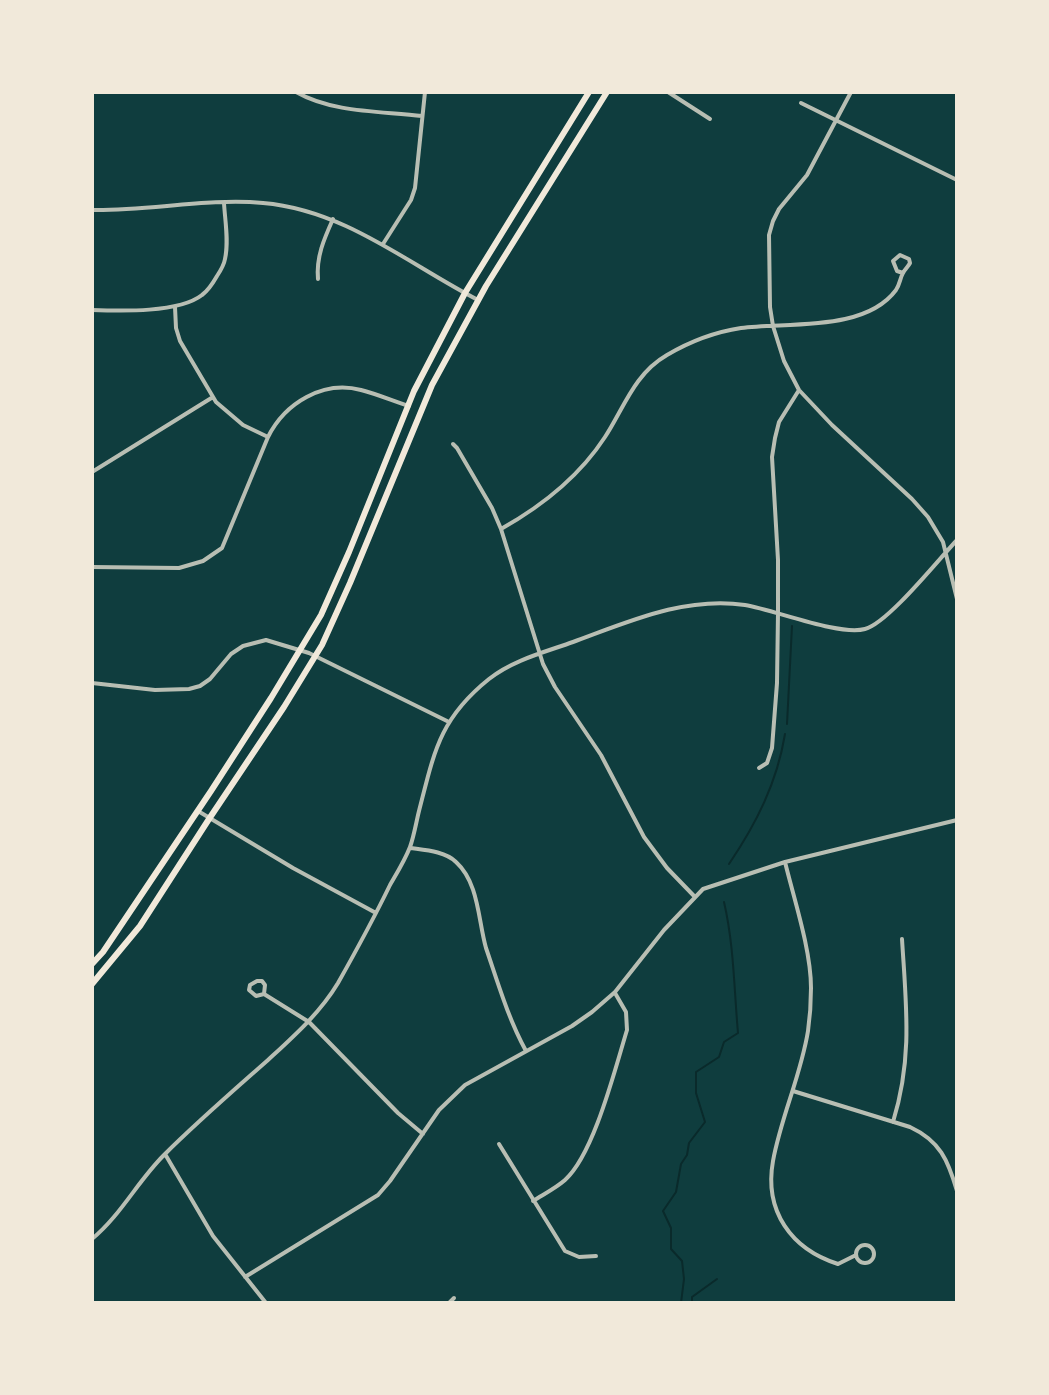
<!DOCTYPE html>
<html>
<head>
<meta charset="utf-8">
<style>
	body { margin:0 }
	#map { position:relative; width:1049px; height:1395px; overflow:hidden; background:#0f3d3e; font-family:"Exo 2",sans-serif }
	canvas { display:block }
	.frame { position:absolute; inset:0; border:94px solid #f1e9da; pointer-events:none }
</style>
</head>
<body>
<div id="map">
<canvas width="1049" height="1395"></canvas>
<div class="frame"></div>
</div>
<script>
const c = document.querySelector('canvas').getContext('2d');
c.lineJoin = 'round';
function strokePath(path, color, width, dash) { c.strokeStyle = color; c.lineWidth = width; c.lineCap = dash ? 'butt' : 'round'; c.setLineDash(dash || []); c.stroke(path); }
strokePath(new Path2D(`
	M787,724L792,626
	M729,864C756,824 777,783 785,734
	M681,1303L684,1279L682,1261L671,1249V1228L663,1211L676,1192L681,1164L687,1155L689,1143L705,1122L696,1093V1072L719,1057L724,1042L738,1033C734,989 734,945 724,902
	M692,1303V1297L717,1279`), '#0a2a2b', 2);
strokePath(new Path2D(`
	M296,92C333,113 381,111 422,116
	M668,92L710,119
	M851,92L807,175L779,209L773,221L769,235L770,307L773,326L784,361L799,390L832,425L912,499L928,517L943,542L957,599
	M801,103L957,180
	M92,210C148,211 208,198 263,203C345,210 408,264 478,300
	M383,244L411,200L415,188L425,92
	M318,279C316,257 324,239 333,219
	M175,307L176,328L180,341L216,402L243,425L268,437
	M92,310C121,311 179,313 202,295C209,290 213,283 217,276C221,270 224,265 225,259C229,241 225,221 224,203
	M453,444L457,448L492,508L501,529L543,664L555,687L601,755L644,837L667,868L695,897
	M92,472L213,397
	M501,529C542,506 579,477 605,437C624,408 634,374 667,355C689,342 715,332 741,328C788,322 865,332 896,290C900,284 900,278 903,273C905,269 908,267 910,263L909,259L900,255L893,261L897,271L903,273
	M92,567L179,568L203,561L222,548L268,437C285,403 323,380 361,390C377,394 393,401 409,406
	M92,683L155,690L189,689L200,686L210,679L231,654L243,646L266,640L309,653L449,722
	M759,768L767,763L772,748L777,683L778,613V560L772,457L775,438L779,422L799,390
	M198,811L293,868L376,913
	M410,848C424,850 445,851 456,862C479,883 478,920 486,948C498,983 508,1018 526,1051
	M785,862C794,899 811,950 811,988C811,1001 810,1017 808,1031C801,1075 781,1117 773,1161C764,1211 791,1249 838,1264L856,1255
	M264,994L256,996L249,990L250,985L257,981H262L265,985L264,994L309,1022L398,1113L423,1134
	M793,1091L910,1127C940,1141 948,1160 957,1191
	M893,1122C913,1057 906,1005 902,939
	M499,1144L565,1251L579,1257L596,1256
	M165,1154L213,1236L266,1303
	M533,1201C544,1194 556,1188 565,1180C594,1154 615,1069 627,1030L626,1012L615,993
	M92,1239C121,1215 137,1182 164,1155C197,1122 233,1091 268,1060C294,1036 320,1013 338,983C356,951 374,918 390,885C397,873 405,860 410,847C414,836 416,823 419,811C434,753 439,719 489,679C513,660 545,652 573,642C628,622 685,596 745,605C775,610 839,636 865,629C888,623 938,560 957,540
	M856 1254a9 9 0 1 1 18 0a9 9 0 1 1-18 0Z
	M245,1277L378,1195L390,1181L439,1110L465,1085L572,1026L592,1012L615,992L664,930L703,889L785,862L957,820
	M449,1303L454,1298`), '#b8beb3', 4);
strokePath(new Path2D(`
	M92,964L103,952L211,791L271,698L321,615L349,552L414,391L465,293L589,92
	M92,984L140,926L209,819L284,707L322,645L350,583L432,385L486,286L607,92`), '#f1e9da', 6);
</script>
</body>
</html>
